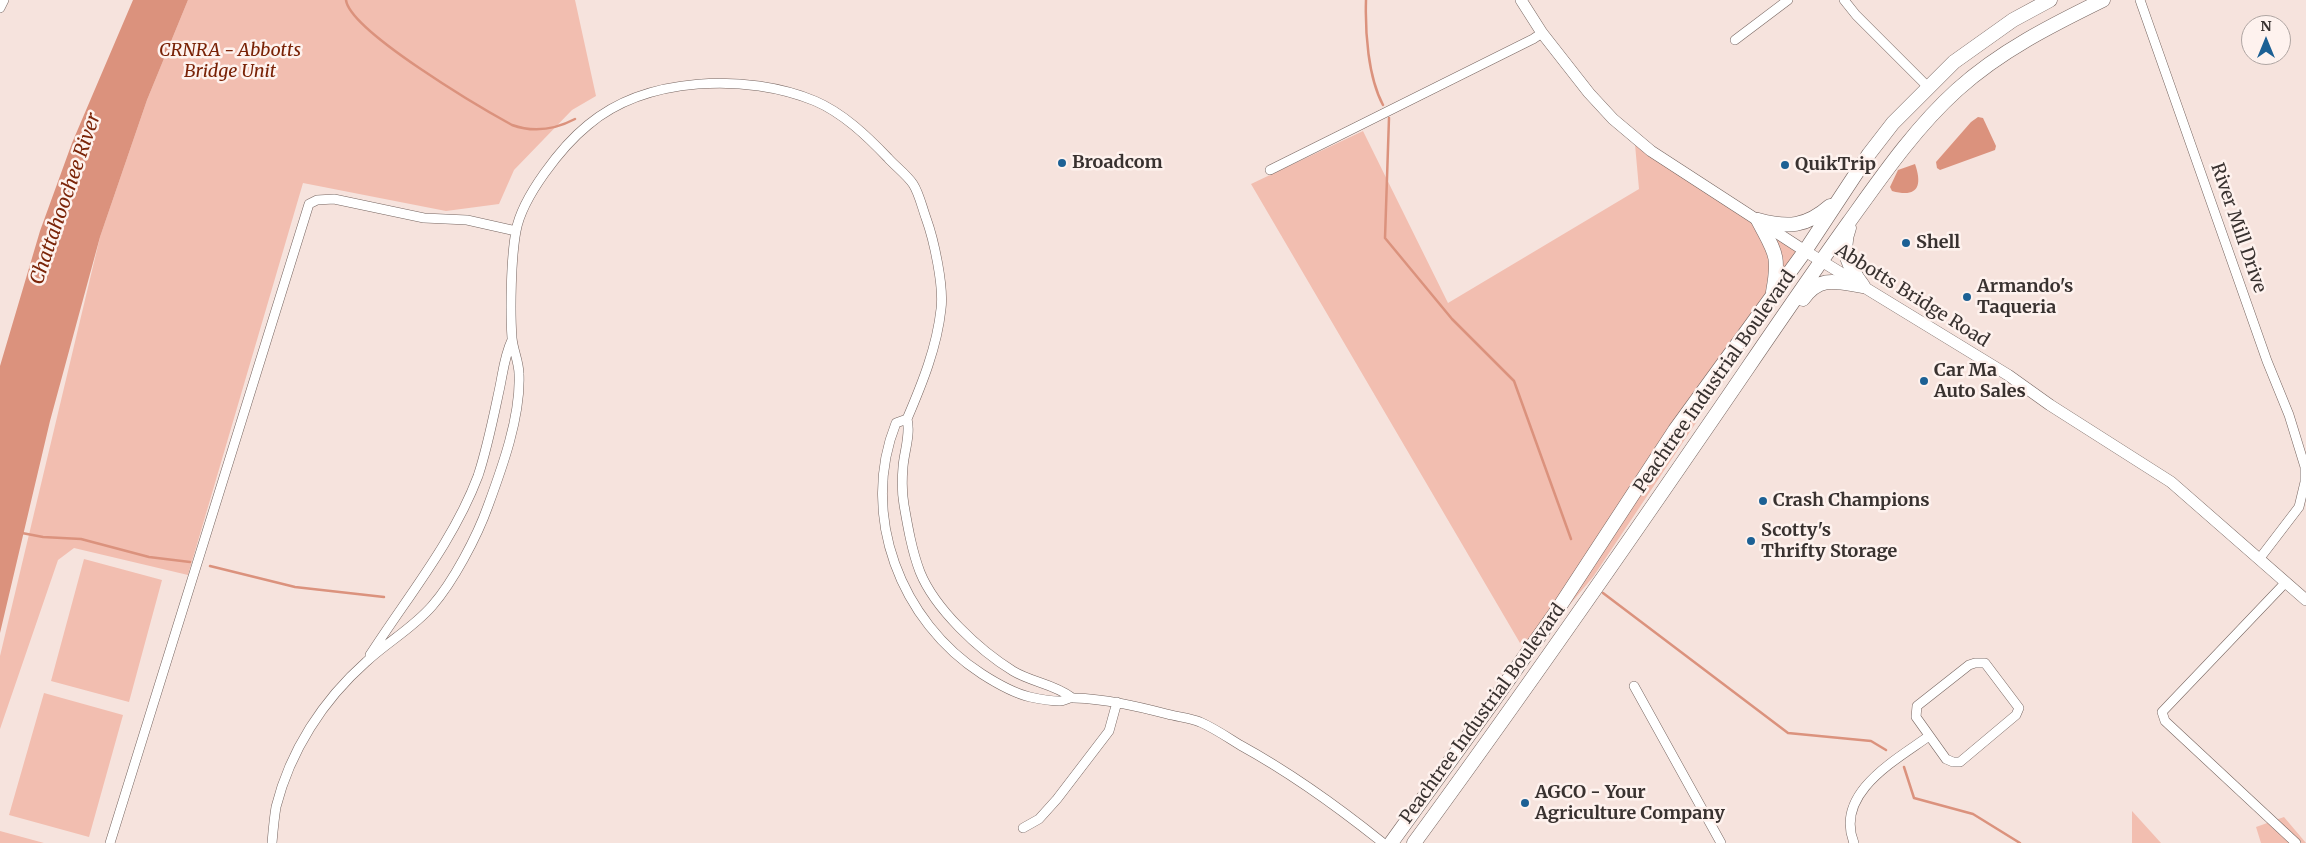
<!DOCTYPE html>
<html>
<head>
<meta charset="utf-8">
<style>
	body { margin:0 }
	#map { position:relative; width:2306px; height:843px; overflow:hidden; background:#f6e3dd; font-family:Merriweather,serif }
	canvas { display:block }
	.north { position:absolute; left:2241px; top:15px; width:50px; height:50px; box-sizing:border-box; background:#fef2ee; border:1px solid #afa5a2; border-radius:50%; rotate:0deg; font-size:14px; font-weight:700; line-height:20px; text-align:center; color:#393230 }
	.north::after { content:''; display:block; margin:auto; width:18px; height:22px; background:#1c6094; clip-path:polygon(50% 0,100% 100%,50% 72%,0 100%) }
</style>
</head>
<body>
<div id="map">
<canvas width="2306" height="843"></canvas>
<div class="north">N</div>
</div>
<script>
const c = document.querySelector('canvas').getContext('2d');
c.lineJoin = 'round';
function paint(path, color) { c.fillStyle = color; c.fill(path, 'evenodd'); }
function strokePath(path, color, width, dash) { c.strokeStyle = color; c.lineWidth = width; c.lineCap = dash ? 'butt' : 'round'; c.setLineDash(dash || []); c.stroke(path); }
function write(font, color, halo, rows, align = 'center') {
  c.font = font + ' Merriweather,serif'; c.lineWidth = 5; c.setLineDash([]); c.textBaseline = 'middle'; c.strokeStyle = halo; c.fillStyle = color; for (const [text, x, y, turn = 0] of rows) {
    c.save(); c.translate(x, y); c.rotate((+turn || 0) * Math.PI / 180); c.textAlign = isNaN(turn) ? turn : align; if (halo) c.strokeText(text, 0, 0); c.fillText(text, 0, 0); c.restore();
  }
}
paint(new Path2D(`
	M188,0H575L596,96L572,110L514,170L499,204L446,211L303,183L188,575L74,548L58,560L0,729V656L100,237L147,100Z
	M1363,131L1448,303L1639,189L1634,133L1808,255L1593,577L1527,655L1251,184Z
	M84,559L162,580L129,702L51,681Z
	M44,693L123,715L89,837L9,815Z
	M2132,811L2161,843H2132Z
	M2284,817L2306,843H2261L2256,827Z
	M0,831L44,843H0Z`), '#f2beb0');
paint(new Path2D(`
	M133,0H188L147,100L100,237L50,421L0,633V366L40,231L72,143Z
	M1978,117L1983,118L1996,146L1995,150L1940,170L1937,168L1936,162L1971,122Z
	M1915,164C1923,187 1917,198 1892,191L1890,187L1898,170Z`), '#db927d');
strokePath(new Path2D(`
	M346,0C350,31 481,108 512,125C534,133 554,130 575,119
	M1366,0C1365,32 1368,77 1383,105
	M1389,118L1385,238L1452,319L1514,381L1571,539
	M22,533L43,537L81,539L149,557L190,562
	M210,566L295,587L384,597
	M1603,593L1788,733L1871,741L1886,750
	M1904,767L1914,798L1973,814L2020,843`), '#db927d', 2.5);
const minor = new Path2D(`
	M1844,0L1856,15L1928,87
	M2140,0L2267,361L2289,415L2305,467V482L2299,507L2260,558
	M0,8L4,0
	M1735,40L1788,0
	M1270,170L1533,39L1542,33
	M907,419C911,434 904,452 903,467C902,479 902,494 904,505C908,528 912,551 920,572C935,609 979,650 1013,671C1031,682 1054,684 1071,697
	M2286,582L2162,712L2165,721L2296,843
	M370,655C408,596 453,542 478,476C487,449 493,419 499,391C503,373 504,357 512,340
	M1975,663H1985L2019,708L2016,715L1960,762H1953L1946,759L1916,717L1917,706L1969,665Z
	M1634,686L1721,843
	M1023,828L1039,819L1057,799L1109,731L1117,702
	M110,843L309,204L317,200L334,199L424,218L467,220L516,231
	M272,843C273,831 274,819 276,807C290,751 323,700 366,662C386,643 413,628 432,606C453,582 477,537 488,506C502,468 521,416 519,374C519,362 513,350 512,338C510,310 511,258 516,231C522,197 562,146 588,125C646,76 747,73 815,101C843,113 867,136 888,158C895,166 907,175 913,184C919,193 922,207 926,218C934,240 944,286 941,309C937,347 922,384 907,419L896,423C859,515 901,622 982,674C996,683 1013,693 1030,697C1039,699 1051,701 1060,701C1065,701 1069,697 1074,698C1106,699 1136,706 1167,714C1178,717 1190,718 1200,722C1214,728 1227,737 1240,745C1291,773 1337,806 1383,843
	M1854,843C1834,793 1896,760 1929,736`);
const major = new Path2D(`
	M1521,0L1542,33L1589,93L1613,119L1651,151L1805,251L2008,375L2050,405L2171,482L2306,600`);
const highway = new Path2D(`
	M1758,220C1788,228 1806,227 1830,206
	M1758,220C1775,253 1780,254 1773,292
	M1849,228C1840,251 1849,267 1863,286
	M1803,299C1820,275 1837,282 1863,286
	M1391,843L1492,703L1554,615L1675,430L1805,251L1869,154L1893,123L1954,62L2013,20L2050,0
	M1414,843C1512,709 1607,573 1701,436C1750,365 1798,293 1849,222C1882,176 1915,128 1957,90C2000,51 2052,25 2103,0`);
strokePath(minor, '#766560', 10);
strokePath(major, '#766560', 12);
strokePath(highway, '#766560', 15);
strokePath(minor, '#fff', 9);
strokePath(major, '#fff', 11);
strokePath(highway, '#fff', 14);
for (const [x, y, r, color] of [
	[1062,163,5,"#1c6094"],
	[1785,165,5,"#1c6094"],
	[1906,243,5,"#1c6094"],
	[1967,297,5,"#1c6094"],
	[1924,381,5,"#1c6094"],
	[1763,501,5,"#1c6094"],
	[1751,541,5,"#1c6094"],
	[1525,803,5,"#1c6094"]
]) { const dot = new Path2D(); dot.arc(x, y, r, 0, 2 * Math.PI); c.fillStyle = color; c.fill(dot); strokePath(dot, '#fef2ee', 2); }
write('italic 18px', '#792206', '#fef2ee', [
	["CRNRA - Abbotts",230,51],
	["Bridge Unit",230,72]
]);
write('bold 18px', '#393230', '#fef2ee', [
	["Broadcom",1072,163],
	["QuikTrip",1795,165],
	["Shell",1916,243],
	["Armando's",1977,287],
	["Taqueria",1977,308],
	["Car Ma",1934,371],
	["Auto Sales",1934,392],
	["Crash Champions",1773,501],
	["Scotty's",1761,531],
	["Thrifty Storage",1761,552],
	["AGCO - Your",1535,793],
	["Agriculture Company",1535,814]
], 'left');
write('18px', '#393230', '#fef2ee', [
	["River Mill Drive",2238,228,71],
	["Abbotts Bridge Road",1912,296,32],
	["Peachtree Industrial Boulevard",1715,382,-55],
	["Peachtree Industrial Boulevard",1483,714,-54]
]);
write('italic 19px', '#7b2408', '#fef2ee', [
	["Chattahoochee River",66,199,-71]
]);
</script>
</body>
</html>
